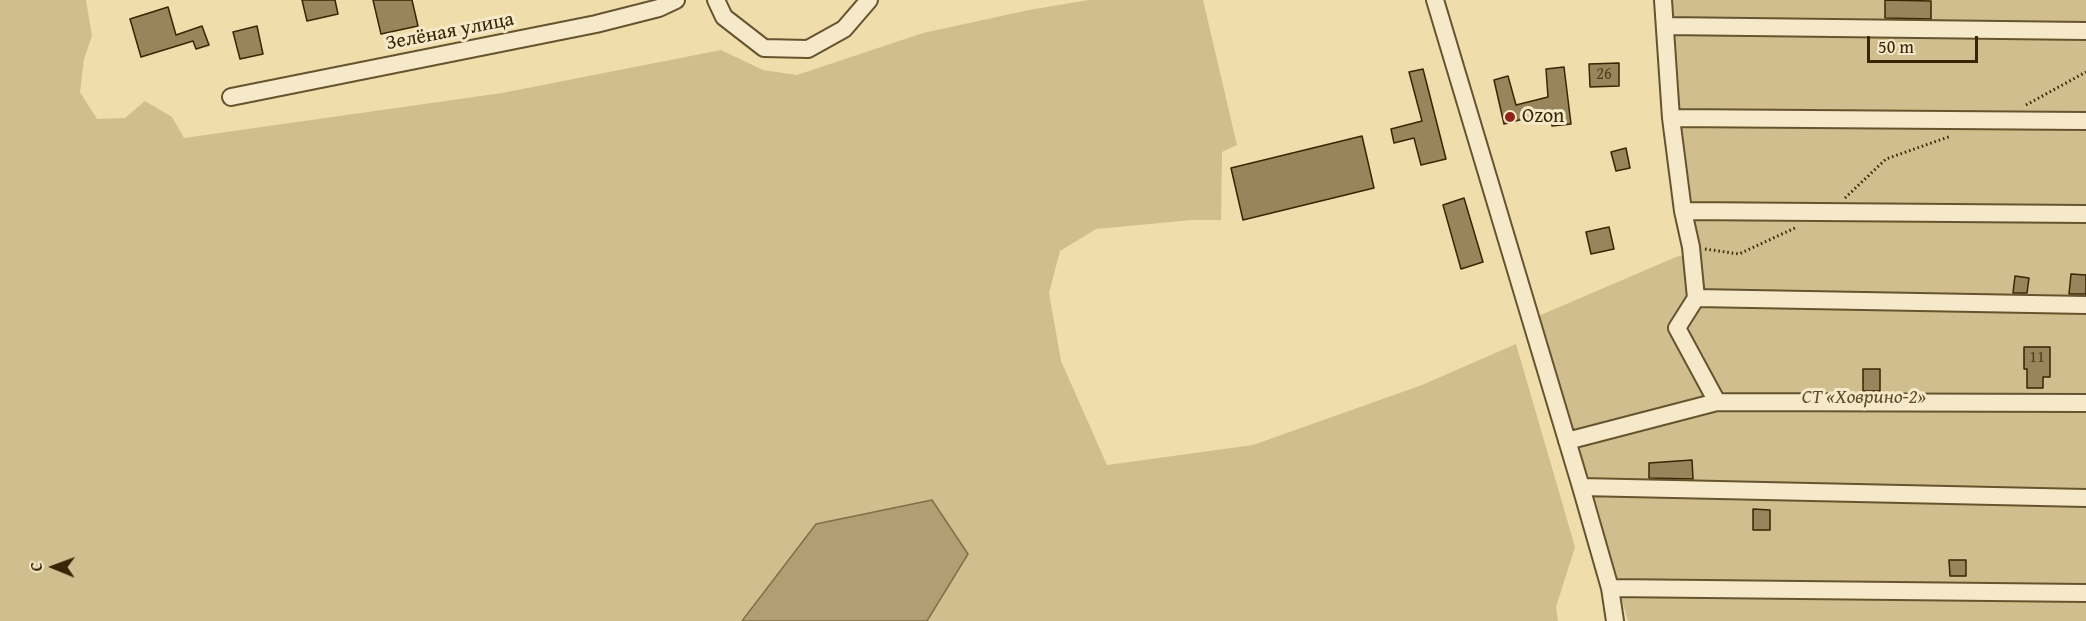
<!DOCTYPE html>
<html>
<head>
<meta charset="utf-8">
<style>
	body { margin:0 }
	#map { position:relative; width:2086px; height:621px; overflow:hidden; background:#f0ddac; font-family:"Gentium Book Plus",serif }
	canvas { display:block }
	.north { position:absolute; left:24px; top:537px; width:60px; height:60px; -webkit-text-stroke:4px #f5e9c9; paint-order:stroke; rotate:271deg; font-size:16px; font-weight:700; line-height:24px; text-align:center; color:#392504 }
	.north::after { content:''; display:block; margin:auto; width:21px; height:27px; background:#392504; clip-path:polygon(50% 0,100% 100%,50% 72%,0 100%) }
	.scale { position:absolute; left:1867px; top:36px; width:111px; height:27px; box-sizing:border-box; border:3px solid #392504; border-top:0; padding-left:8px; font-size:18px; line-height:21px; white-space:nowrap; color:#392504; -webkit-text-stroke:4px #f5e9c9; paint-order:stroke }
</style>
</head>
<body>
<div id="map">
<canvas width="2086" height="621"></canvas>
<div class="north">С</div>
<div class="scale">50 m</div>
</div>
<script>
const c = document.querySelector('canvas').getContext('2d');
c.lineJoin = 'round';
function paint(path, color) { c.fillStyle = color; c.fill(path, 'evenodd'); }
function strokePath(path, color, width, dash) { c.strokeStyle = color; c.lineWidth = width; c.lineCap = dash ? 'butt' : 'round'; c.setLineDash(dash || []); c.stroke(path); }
function write(font, color, halo, rows, align = 'center') {
  c.font = font + ' "Gentium Book Plus",serif'; c.lineWidth = 6; c.setLineDash([]); c.textBaseline = 'middle'; c.strokeStyle = halo; c.fillStyle = color; for (const [text, x, y, turn = 0] of rows) {
    c.save(); c.translate(x, y); c.rotate((+turn || 0) * Math.PI / 180); c.textAlign = isNaN(turn) ? turn : align; if (halo) c.strokeText(text, 0, 0); c.fillText(text, 0, 0); c.restore();
  }
}
paint(new Path2D(`
	M0,0H86L92,36L84,59L80,92L97,119L125,118L145,101L172,117L184,138L502,93L721,50L763,70L797,75L923,33L1029,10L1089,0H1203L1237,145L1222,152L1221,220H1192L1096,229L1060,251L1049,293L1061,361L1107,465L1253,445L1422,385L1516,344L1575,547L1556,607L1558,621H927L968,554L816,524L742,621H0Z
	M1671,0H2086V621H1628L1536,317L1676,257L1697,252L1679,115Z`), '#d1be8f');
const water = new Path2D(`
	M932,500L968,554L927,621H742L816,524Z`);
paint(water, '#b29e73');
strokePath(water, '#826e47', 1.5);
const building = new Path2D(`
	M302,0H335L338,14L307,21Z
	M373,0H412L418,26L381,34Z
	M1885,0L1931,1V19L1885,18Z
	M168,7L176,35L202,26L209,45L196,49L193,41L141,57L130,19Z
	M257,26L263,54L240,59L233,32Z
	M1619,63V86L1590,87L1589,64Z
	M1564,67L1571,124L1552,126L1550,112L1504,124L1494,80L1508,76L1516,105L1548,97L1546,69Z
	M1423,69L1446,159L1421,165L1414,138L1394,143L1391,129L1422,121L1409,72Z
	M1362,136L1374,188L1243,220L1231,168Z
	M1626,148L1630,168L1616,171L1611,152Z
	M1464,198L1483,262L1461,269L1443,205Z
	M1609,227L1614,249L1591,254L1586,232Z
	M2071,274L2086,275V294H2069Z
	M2015,276L2029,278L2027,293H2013Z
	M2024,347H2050V377H2043V388H2027V369H2024Z
	M1863,369H1880V391H1863Z
	M1692,460L1693,479L1649,478V463Z
	M1753,509L1770,510V530H1753Z
	M1949,560H1966V576H1950Z`);
paint(building, '#98855b');
strokePath(building, '#392504', 1.5);
const minor = new Path2D(`
	M716,0L724,17L764,48L808,49L844,29L869,0
	M1435,0L1581,487L1610,588L1615,621
	M1663,0L1671,118L1683,211L1691,247L1696,298L1677,328L1717,402
	M1665,26L2086,31
	M231,97L596,24L659,8L676,0
	M1671,118L2086,121
	M1683,211L2086,214
	M1696,298L2086,305
	M1567,441L1717,402L2086,403
	M1581,487L2086,498
	M1610,588L2086,593`);
strokePath(minor, '#67532e', 20);
strokePath(new Path2D(`
	M2026,105L2086,72
	M1845,198L1886,159L1951,136
	M1705,249L1739,254L1797,227`), '#392504', 3, [1.5, 3]);
strokePath(minor, '#f5e9c9', 16);
for (const [x, y, r, color] of [
	[1510,117,6,"#8f2418"]
]) { const dot = new Path2D(); dot.arc(x, y, r, 0, 2 * Math.PI); c.fillStyle = color; c.fill(dot); strokePath(dot, '#f5e9c9', 2); }
write('16px', '#513d1a', null, [
	["26",1604,75],
	["11",2037,358]
]);
write('20px', '#392504', '#f5e9c9', [
	["Зелёная улица",450,32,-11]
]);
write('20px', '#392504', '#f5e9c9', [
	["Ozon",1522,117]
], 'left');
write('italic 20px', '#5f4b27', '#f5e9c9', [
	["СТ «Ховрино-2»",1864,398]
]);
</script>
</body>
</html>
